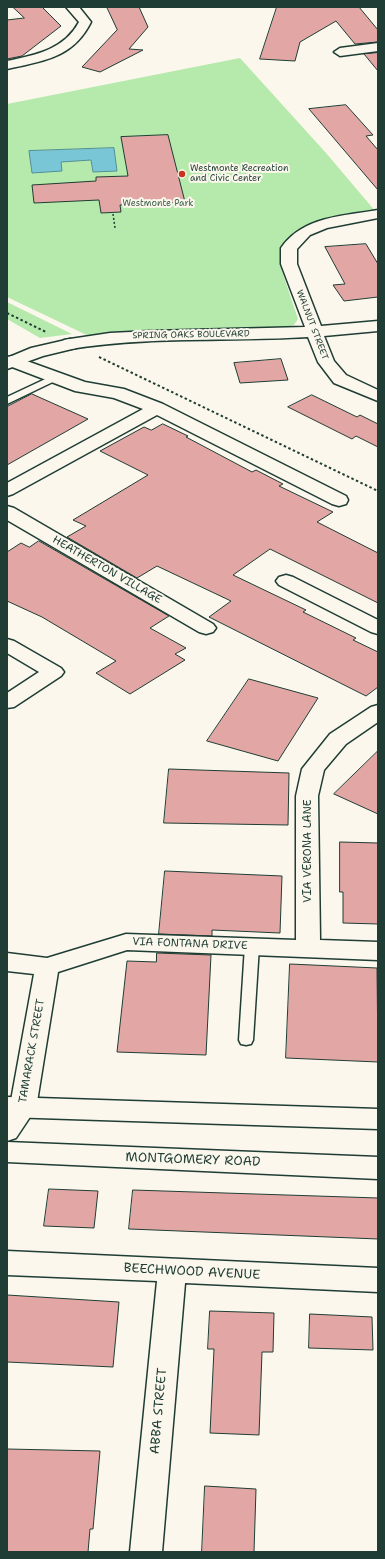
<!DOCTYPE html>
<html>
<head>
<meta charset="utf-8">
<style>
	body { margin:0 }
	#map { position:relative; width:385px; height:1559px; overflow:hidden; background:#fbf7ec; font-family:"Shantell Sans",sans-serif }
	canvas { display:block }
	.frame { position:absolute; inset:0; border:8px solid #1f3d34; pointer-events:none }
</style>
</head>
<body>
<div id="map">
<canvas width="385" height="1559"></canvas>
<div class="frame"></div>
</div>
<script>
const c = document.querySelector('canvas').getContext('2d');
c.lineJoin = 'round';
function paint(path, color) { c.fillStyle = color; c.fill(path, 'evenodd'); }
function strokePath(path, color, width, dash) { c.strokeStyle = color; c.lineWidth = width; c.lineCap = dash ? 'butt' : 'round'; c.setLineDash(dash || []); c.stroke(path); }
function write(font, color, halo, rows, align = 'center') {
  c.font = font + ' "Shantell Sans",sans-serif'; c.lineWidth = 4; c.setLineDash([]); c.textBaseline = 'middle'; c.strokeStyle = halo; c.fillStyle = color; for (const [text, x, y, turn = 0] of rows) {
    c.save(); c.translate(x, y); c.rotate((+turn || 0) * Math.PI / 180); c.textAlign = isNaN(turn) ? turn : align; if (halo) c.strokeText(text, 0, 0); c.fillText(text, 0, 0); c.restore();
  }
}
paint(new Path2D(`
	M240,58L326,153L376,212L342,218L282,247L280,265L298,319L294,325L288,327L93,338L7,297V104Z
	M7,302L72,334L40,338L7,319Z`), '#b5eaac');
const water = new Path2D(`
	M114,148L117,171L93,172L91,160L61,162L62,171L32,173L29,151Z`);
paint(water, '#79c6d7');
strokePath(water, '#558f96', 1);
const building = new Path2D(`
	M13,7H42L61,26L22,56L7,59V20L24,18Z
	M107,7H139L148,27L129,49L143,50L100,72L82,67L117,30Z
	M277,7H359L378,30V42L355,44L336,21L300,42L295,61L260,59Z
	M378,53V71L364,54Z
	M346,105L373,135L366,136L378,150V190L309,109Z
	M168,135L185,202L120,205L121,212L101,213L99,200L34,203L32,185L96,181V177L128,176L121,137Z
	M366,244L378,264V297L344,301L333,285L345,284L325,247Z
	M281,359L288,380L240,383L234,363Z
	M32,394L88,419L7,465V407Z
	M312,395L357,417L360,415L378,424V447L356,436L352,439L288,407Z
	M163,424L188,436L186,437L252,472L256,470L283,484L279,486L333,512L317,522L378,553V603L270,549L233,575L306,610L303,612L356,638L353,640L378,652V687L366,696L209,617L231,601L157,566L137,578L67,537L86,526L73,520L148,475L100,451L144,427L151,430Z
	M39,541L169,616L150,628L186,648L175,654L185,660L130,694L96,673L116,661L42,617L7,601V552L21,543L29,547Z
	M249,679L318,698L278,761L207,741Z
	M378,751V814L334,794Z
	M169,769L289,773L288,825L164,823Z
	M340,842L378,843V924L343,923V892H340Z
	M165,871L282,876L280,933L212,930V936L159,934Z
	M157,953L211,955L206,1055L117,1052L127,961L156,962Z
	M290,964L377,968L378,1062L286,1058Z
	M49,1189L98,1191L94,1228L44,1226Z
	M133,1190L378,1198V1239L129,1229Z
	M7,1295L119,1302L113,1367L7,1362Z
	M210,1311L274,1313L273,1352H262L259,1435L210,1433L214,1349H208Z
	M310,1314L372,1317L373,1350L309,1348Z
	M7,1449L100,1451L93,1529H90L88,1552H7Z
	M205,1486L256,1489L254,1552H202Z`);
paint(building, '#e2a7a5');
strokePath(building, '#1f3d34', 1);
const lane = new Path2D(`
	M56,374L59,375V379L7,404V397Z
	M252,941L257,943L259,946L253,1040L251,1044L246,1045L241,1044L239,1040L245,946L247,943Z`);
const street = new Path2D(`
	M66,7H79L91,22C73,58 43,61 7,69V61C35,55 64,50 79,22Z
	M378,43V51L340,56L334,52L340,48Z
	M378,210V218L327,228L310,235L297,249V264L321,326L378,321V331L324,336L334,361L346,375L378,390V401L334,383L318,362L308,337C229,342 149,336 70,349L64,348L62,344L64,340L70,339L110,333L151,331L305,327L281,264V248C303,216 344,216 378,210Z
	M13,356L85,382L124,389L163,404L346,496L348,500L346,504L339,506L332,504L157,415L13,494L7,496V483L143,409L114,398L75,391L7,365V357Z
	M7,506L14,508L213,624L216,628L213,632L206,634L199,632L7,520Z
	M286,575L293,577L378,620V634L371,632L279,585L276,581L279,577Z
	M7,639L14,641L61,668L64,672L61,676L14,707L7,708V693L39,672L7,653Z
	M378,705V722L346,744L324,770L318,796L320,940L378,942V960L127,950L58,972L36,1108L16,1138L7,1141V1111L10,1106L34,974L7,971V953L47,958L126,934L296,940V796L302,769L330,734L371,707Z
	M7,1251L378,1268V1292L185,1283L162,1552H130L157,1281L7,1275Z`);
const secondary = new Path2D(`
	M70,339L76,340L78,344L76,348L43,356L7,369V358L31,348Z
	M7,1097L378,1109V1129L7,1117Z
	M7,1142L378,1157V1179L7,1162Z`);
strokePath(lane, '#1f3d34', 3);
strokePath(street, '#1f3d34', 3);
strokePath(secondary, '#1f3d34', 3);
strokePath(new Path2D(`
	M113,214L115,228`), '#1f3d34', 1.5, [2, 2]);
strokePath(new Path2D(`
	M7,313L46,332
	M99,357L378,491`), '#1f3d34', 2, [2.5, 2.5]);
paint(lane, '#fbf7ec');
paint(street, '#fbf7ec');
paint(secondary, '#fbf7ec');
for (const [x, y, r, color] of [
	[182,174,4,"#c8321e"]
]) { const dot = new Path2D(); dot.arc(x, y, r, 0, 2 * Math.PI); c.fillStyle = color; c.fill(dot); strokePath(dot, '#fbf7ec', 1.5); }
write('9px', '#1f3d34', '#fbf7ec', [
	["Westmonte Recreation",190,169],
	["and Civic Center",190,179]
], 'left');
write('9px', '#3d604c', '#fbf7ec', [
	["Westmonte Park",158,204]
]);
write('9px', '#1f3d34', '#fbf7ec', [
	["WALNUT STREET",312,325,69],
	["SPRING OAKS BOULEVARD",191,335,-1]
]);
write('11px', '#1f3d34', '#fbf7ec', [
	["HEATHERTON VILLAGE",107,570,30],
	["VIA VERONA LANE",308,851,-90],
	["VIA FONTANA DRIVE",190,944,2],
	["TAMARACK STREET",32,1051,-80]
]);
write('13px', '#1f3d34', '#fbf7ec', [
	["MONTGOMERY ROAD",193,1160,2],
	["BEECHWOOD AVENUE",192,1272,3],
	["ABBA STREET",159,1411,-85]
]);
</script>
</body>
</html>
